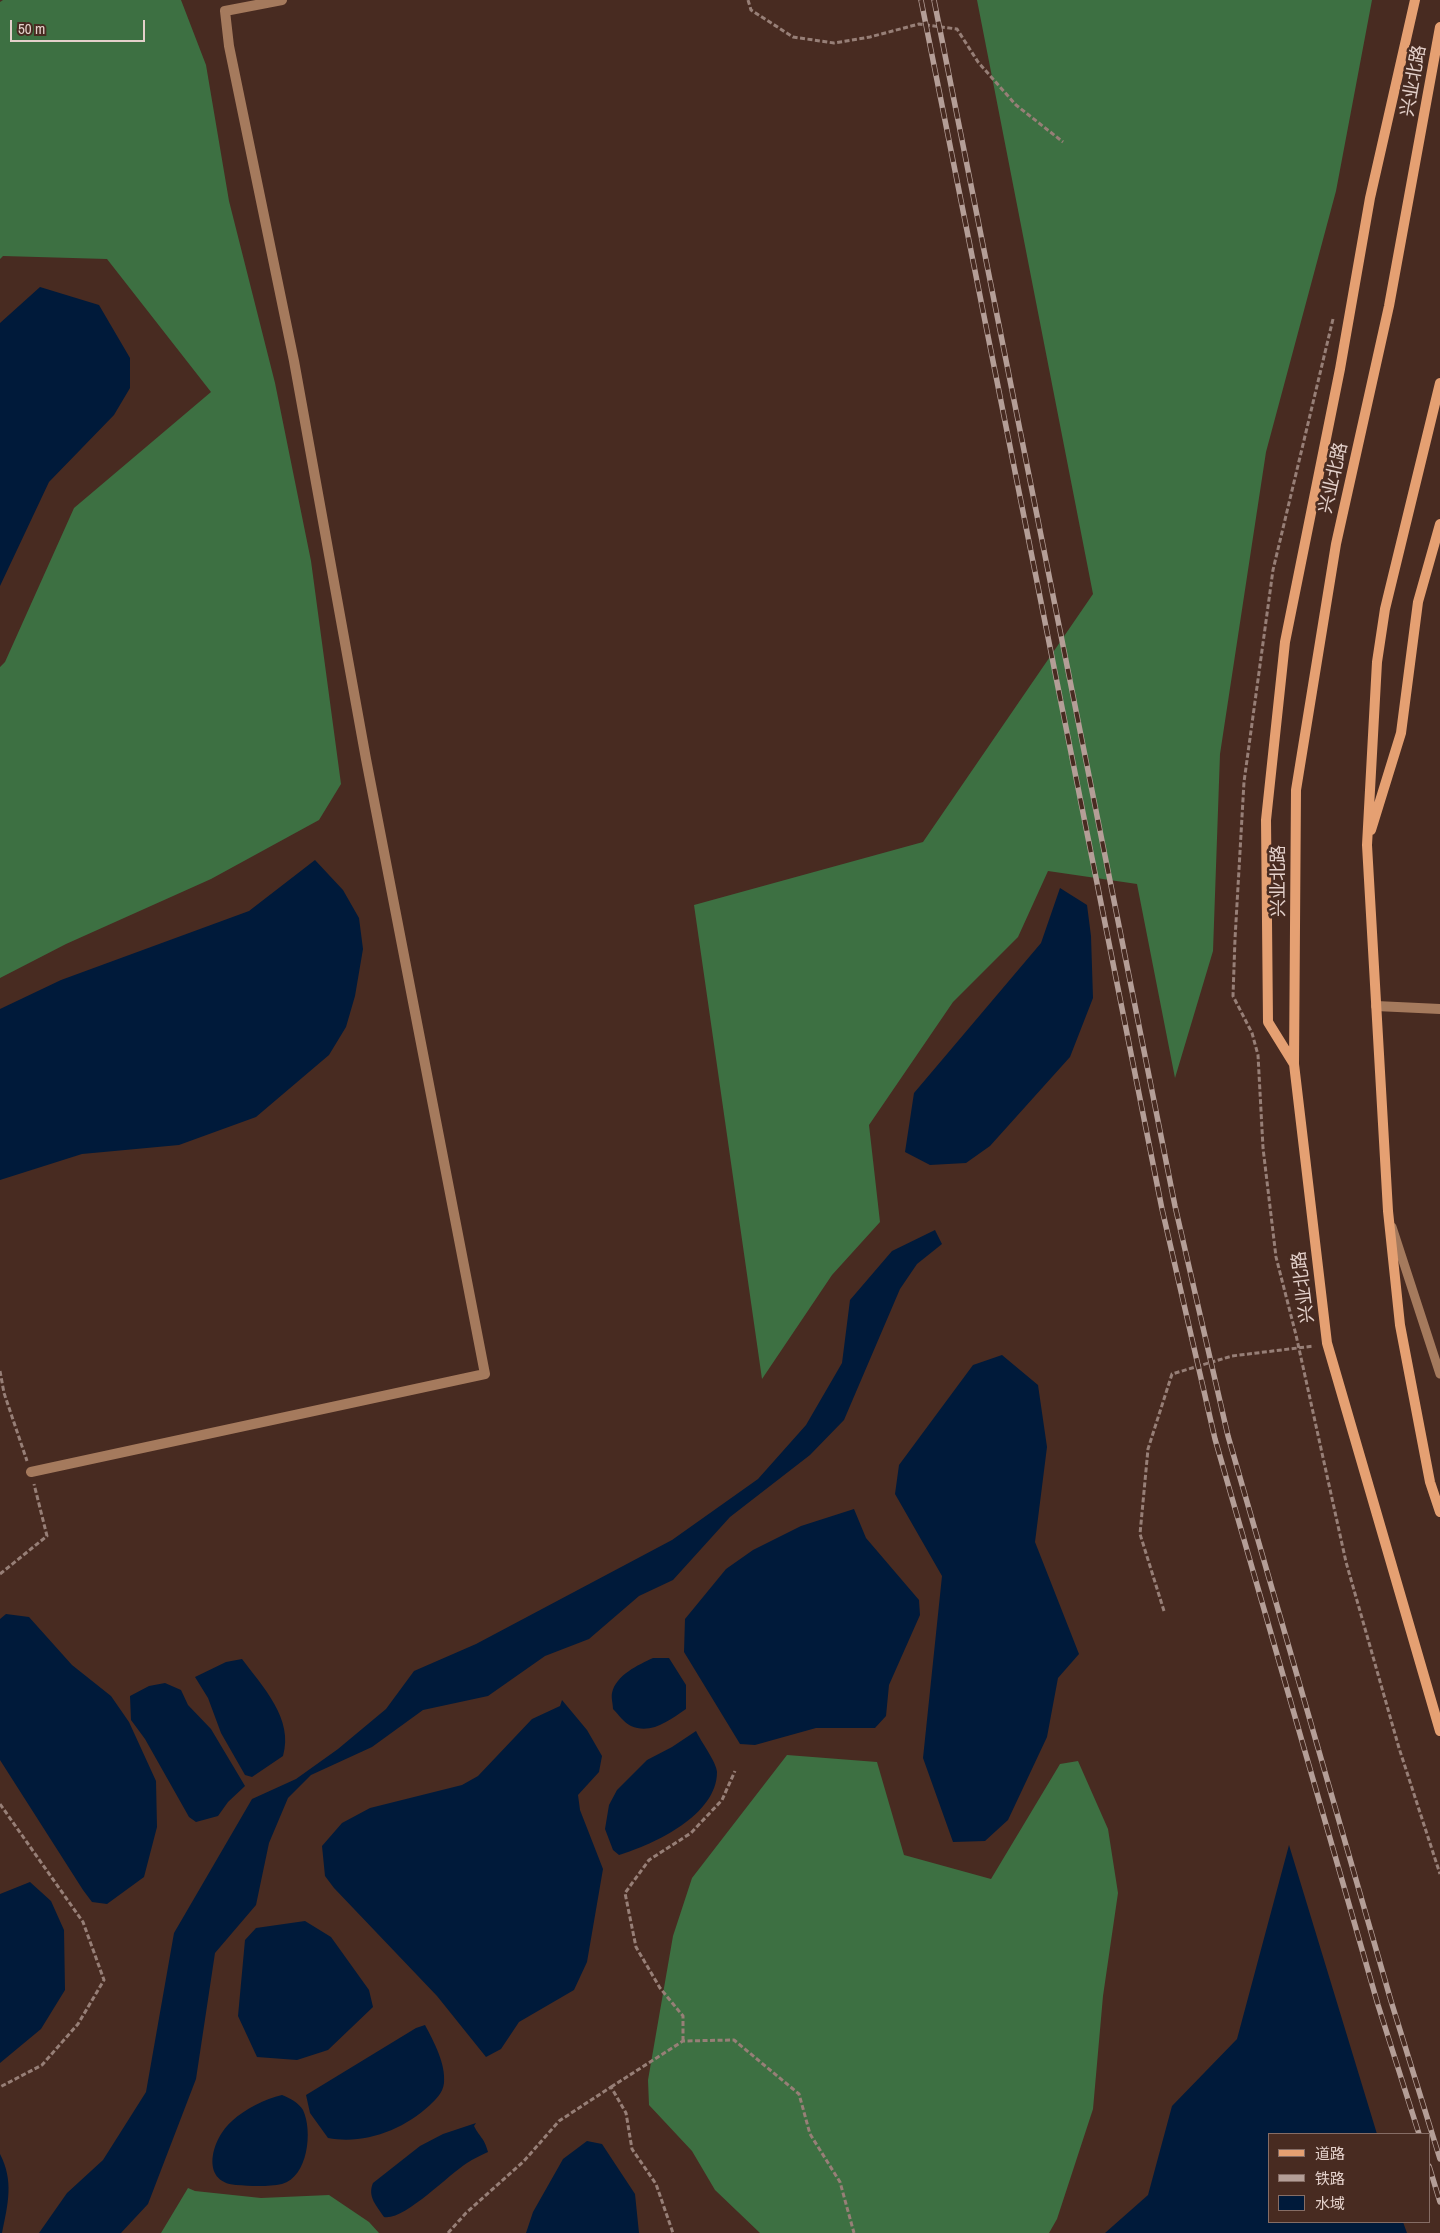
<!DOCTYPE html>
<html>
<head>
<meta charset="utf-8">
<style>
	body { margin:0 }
	#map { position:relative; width:1440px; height:2233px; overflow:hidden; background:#482b21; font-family:"Archivo Narrow","Noto Sans SC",sans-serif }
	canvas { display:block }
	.legend { position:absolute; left:1268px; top:2133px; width:162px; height:90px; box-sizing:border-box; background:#482b21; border:1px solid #866d65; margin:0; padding:6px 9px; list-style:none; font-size:15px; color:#e4d1cb }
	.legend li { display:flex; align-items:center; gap:10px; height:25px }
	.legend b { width:25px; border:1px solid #866d65 }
	.scale { position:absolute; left:10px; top:20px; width:135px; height:22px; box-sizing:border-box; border:2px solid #e4d1cb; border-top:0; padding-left:6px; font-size:15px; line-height:18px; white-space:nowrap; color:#e4d1cb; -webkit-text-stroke:4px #482b21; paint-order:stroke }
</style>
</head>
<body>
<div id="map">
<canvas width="1440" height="2233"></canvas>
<ul class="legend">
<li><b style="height:6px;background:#e5a072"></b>道路</li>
<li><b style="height:6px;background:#b49e97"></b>铁路</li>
<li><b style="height:14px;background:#001a3a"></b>水域</li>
</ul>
<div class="scale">50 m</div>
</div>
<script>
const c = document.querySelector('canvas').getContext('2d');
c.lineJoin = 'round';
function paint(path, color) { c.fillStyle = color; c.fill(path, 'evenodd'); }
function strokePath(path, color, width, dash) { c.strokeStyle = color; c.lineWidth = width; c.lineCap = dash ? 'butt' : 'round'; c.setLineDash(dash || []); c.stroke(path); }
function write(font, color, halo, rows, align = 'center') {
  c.font = font + ' "Archivo Narrow","Noto Sans SC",sans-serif'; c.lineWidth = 5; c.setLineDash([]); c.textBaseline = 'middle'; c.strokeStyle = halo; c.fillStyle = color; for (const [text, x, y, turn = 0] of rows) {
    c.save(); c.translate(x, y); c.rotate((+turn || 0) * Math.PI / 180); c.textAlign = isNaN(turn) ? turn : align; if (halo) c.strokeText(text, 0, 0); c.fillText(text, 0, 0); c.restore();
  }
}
paint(new Path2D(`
	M3,0H181L206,65L229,201L275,383L311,561L341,784L319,820L211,879L66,944L0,978V667L5,662L74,508L211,392L107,259L3,256L0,259V2Z
	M977,0H1372L1336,191L1266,452L1220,754L1213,951L1175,1078L1137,884L1048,871L1018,937L953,1002L869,1125L880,1222L832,1275L762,1379L694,905L923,842L1093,594Z
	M787,1755L877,1762L904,1855L991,1879L1060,1764L1078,1761L1108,1829L1118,1893L1103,1996L1093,2109L1057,2219L1049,2233H760L715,2190L692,2151L649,2105L648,2080L673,1936L692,1878Z
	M188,2188L195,2191L261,2198L329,2195L369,2222L379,2233H161Z`), '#3d7042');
paint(new Path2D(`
	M40,287L99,305L130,358V388L114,415L49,482L0,586V323Z
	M315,860L343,890L359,918L363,949L355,996L346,1027L329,1055L256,1117L179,1145L82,1154L0,1180V1009L61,980L249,911Z
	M1060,888L1087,905L1091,936L1093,998L1070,1057L990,1146L966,1163L930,1165L905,1152L914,1093L1041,943Z
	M935,1230L942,1244L917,1264L900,1289L844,1420L810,1455L730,1517L673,1580L639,1596L589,1639L545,1656L488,1696L423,1710L372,1747L311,1775L288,1798L269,1843L256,1905L215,1953L196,2079L148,2204L121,2233H39L67,2193L103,2160L146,2092L174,1933L252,1799L296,1779L338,1749L386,1709L414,1671L476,1644L672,1540L758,1479L806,1425L842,1363L850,1300L892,1251Z
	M1002,1355L1038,1385L1047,1447L1035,1542L1079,1654L1058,1678L1047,1737L1008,1820L985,1841L953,1842L923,1758L942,1576L895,1494L899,1465L973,1365Z
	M854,1509L866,1538L919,1600L920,1615L889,1685L886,1716L875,1728H816L755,1745L740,1744L684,1652L685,1619L726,1569L753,1550L801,1526Z
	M6,1614L29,1617L72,1665L111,1696L129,1722L156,1781L157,1827L144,1877L107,1904L92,1902L83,1890L0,1760V1619Z
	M653,1658H669L686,1685V1709C670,1720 651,1735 631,1726C624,1723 618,1714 613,1709C613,1704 611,1698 612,1693C616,1675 638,1665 653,1658Z
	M242,1659C263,1687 294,1719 283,1756L252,1777L245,1775L221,1733L208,1698L195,1677L226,1662Z
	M165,1683L181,1690L188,1705L211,1729L245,1786L228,1802L218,1816L196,1822L189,1817L145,1739L131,1720L130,1696L149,1686Z
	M562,1700L587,1730L602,1756L599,1772L578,1795L580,1810L603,1869L587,1962L574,1990L519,2022L501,2049L486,2057L437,1996L334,1888L325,1876L322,1846L342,1823L370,1808L462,1785L478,1776L532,1719L560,1706Z
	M696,1731C700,1740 717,1763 717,1772C717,1815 655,1844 619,1855L613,1850L605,1829L609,1805L617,1790L647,1760L672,1747Z
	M1289,1845L1377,2134H1269V2222H1403L1407,2233H1105L1148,2195L1172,2106L1237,2039Z
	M30,1882L51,1901L64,1930L65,1990L41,2029L0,2063V1894Z
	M305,1921L331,1937L369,1990L373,2007L328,2050L297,2060L257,2057L238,2016L245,1940L256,1928Z
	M425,2025C434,2042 446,2064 444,2083C443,2093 436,2099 430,2105C403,2130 364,2145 328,2138L310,2113L306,2095L416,2028Z
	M282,2095C290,2098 299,2103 303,2110C313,2131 308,2177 282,2184C268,2187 250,2186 236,2185C199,2182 212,2138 232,2121C245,2109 265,2099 282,2095Z
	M476,2123L474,2126C480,2138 484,2137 488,2152C481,2155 473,2159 467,2163C448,2175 404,2221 384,2217C377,2206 367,2197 373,2183L420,2146L443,2134Z
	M587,2141L602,2144L635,2194L639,2233H526L533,2212L563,2159Z
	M0,2154C14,2181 8,2204 2,2233H0Z`), '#001a3a');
strokePath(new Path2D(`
	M748,0L751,10L793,37L834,43L870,37L919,24L957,29L978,62L1016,105L1063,142
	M1333,319L1273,570L1244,782L1235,939L1233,996L1252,1033L1258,1055L1263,1148L1276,1257L1296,1335L1346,1562L1399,1748L1440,1874
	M0,1371L4,1393L27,1461
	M0,1574L47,1536L34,1484
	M1164,1611L1140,1534L1148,1449L1172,1374L1232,1356L1314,1346
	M0,1804L83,1922L104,1980L78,2024L42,2065L0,2087
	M683,2041V2016L660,1988L636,1947L625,1893L649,1860L691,1833L722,1800L735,1771
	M611,2087L683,2041L734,2040L799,2094L810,2134L840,2182L854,2233
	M448,2233L466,2213L524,2161L559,2121L611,2087L626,2113L632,2149L656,2184L673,2233`), '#977f77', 3, [5, 2.5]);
strokePath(new Path2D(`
	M1392,1227L1440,1374`), '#a57a5d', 9);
strokePath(new Path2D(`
	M1376,1006L1440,1009
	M31,1472L485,1374L366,759L294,361L229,46L225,11L282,0`), '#a57a5d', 10);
strokePath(new Path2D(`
	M1440,27L1389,306L1336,544L1296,790L1294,1064L1327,1343L1440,1731
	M1440,383L1385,609L1377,662L1367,845L1388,1211L1400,1325L1430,1482L1440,1512
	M1371,830L1401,733L1418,602L1440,524
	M1294,1064L1268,1022L1266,820L1285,642L1340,369L1370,198L1415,0`), '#e5a072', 10);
const rail = new Path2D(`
	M921,0L1162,1209L1215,1439L1378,2005L1419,2134
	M934,0L1175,1206L1228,1436L1391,2001L1440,2159
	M1429,2166L1440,2202`);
strokePath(rail, '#b49e97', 5.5);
strokePath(rail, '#482b21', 4, [11]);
write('18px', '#e4d1cb', '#482b21', [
	["兴业北路",1414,81,-80],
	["兴业北路",1334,478,-77],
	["兴业北路",1279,881,-90],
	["兴业北路",1304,1287,-97]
]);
</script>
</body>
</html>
